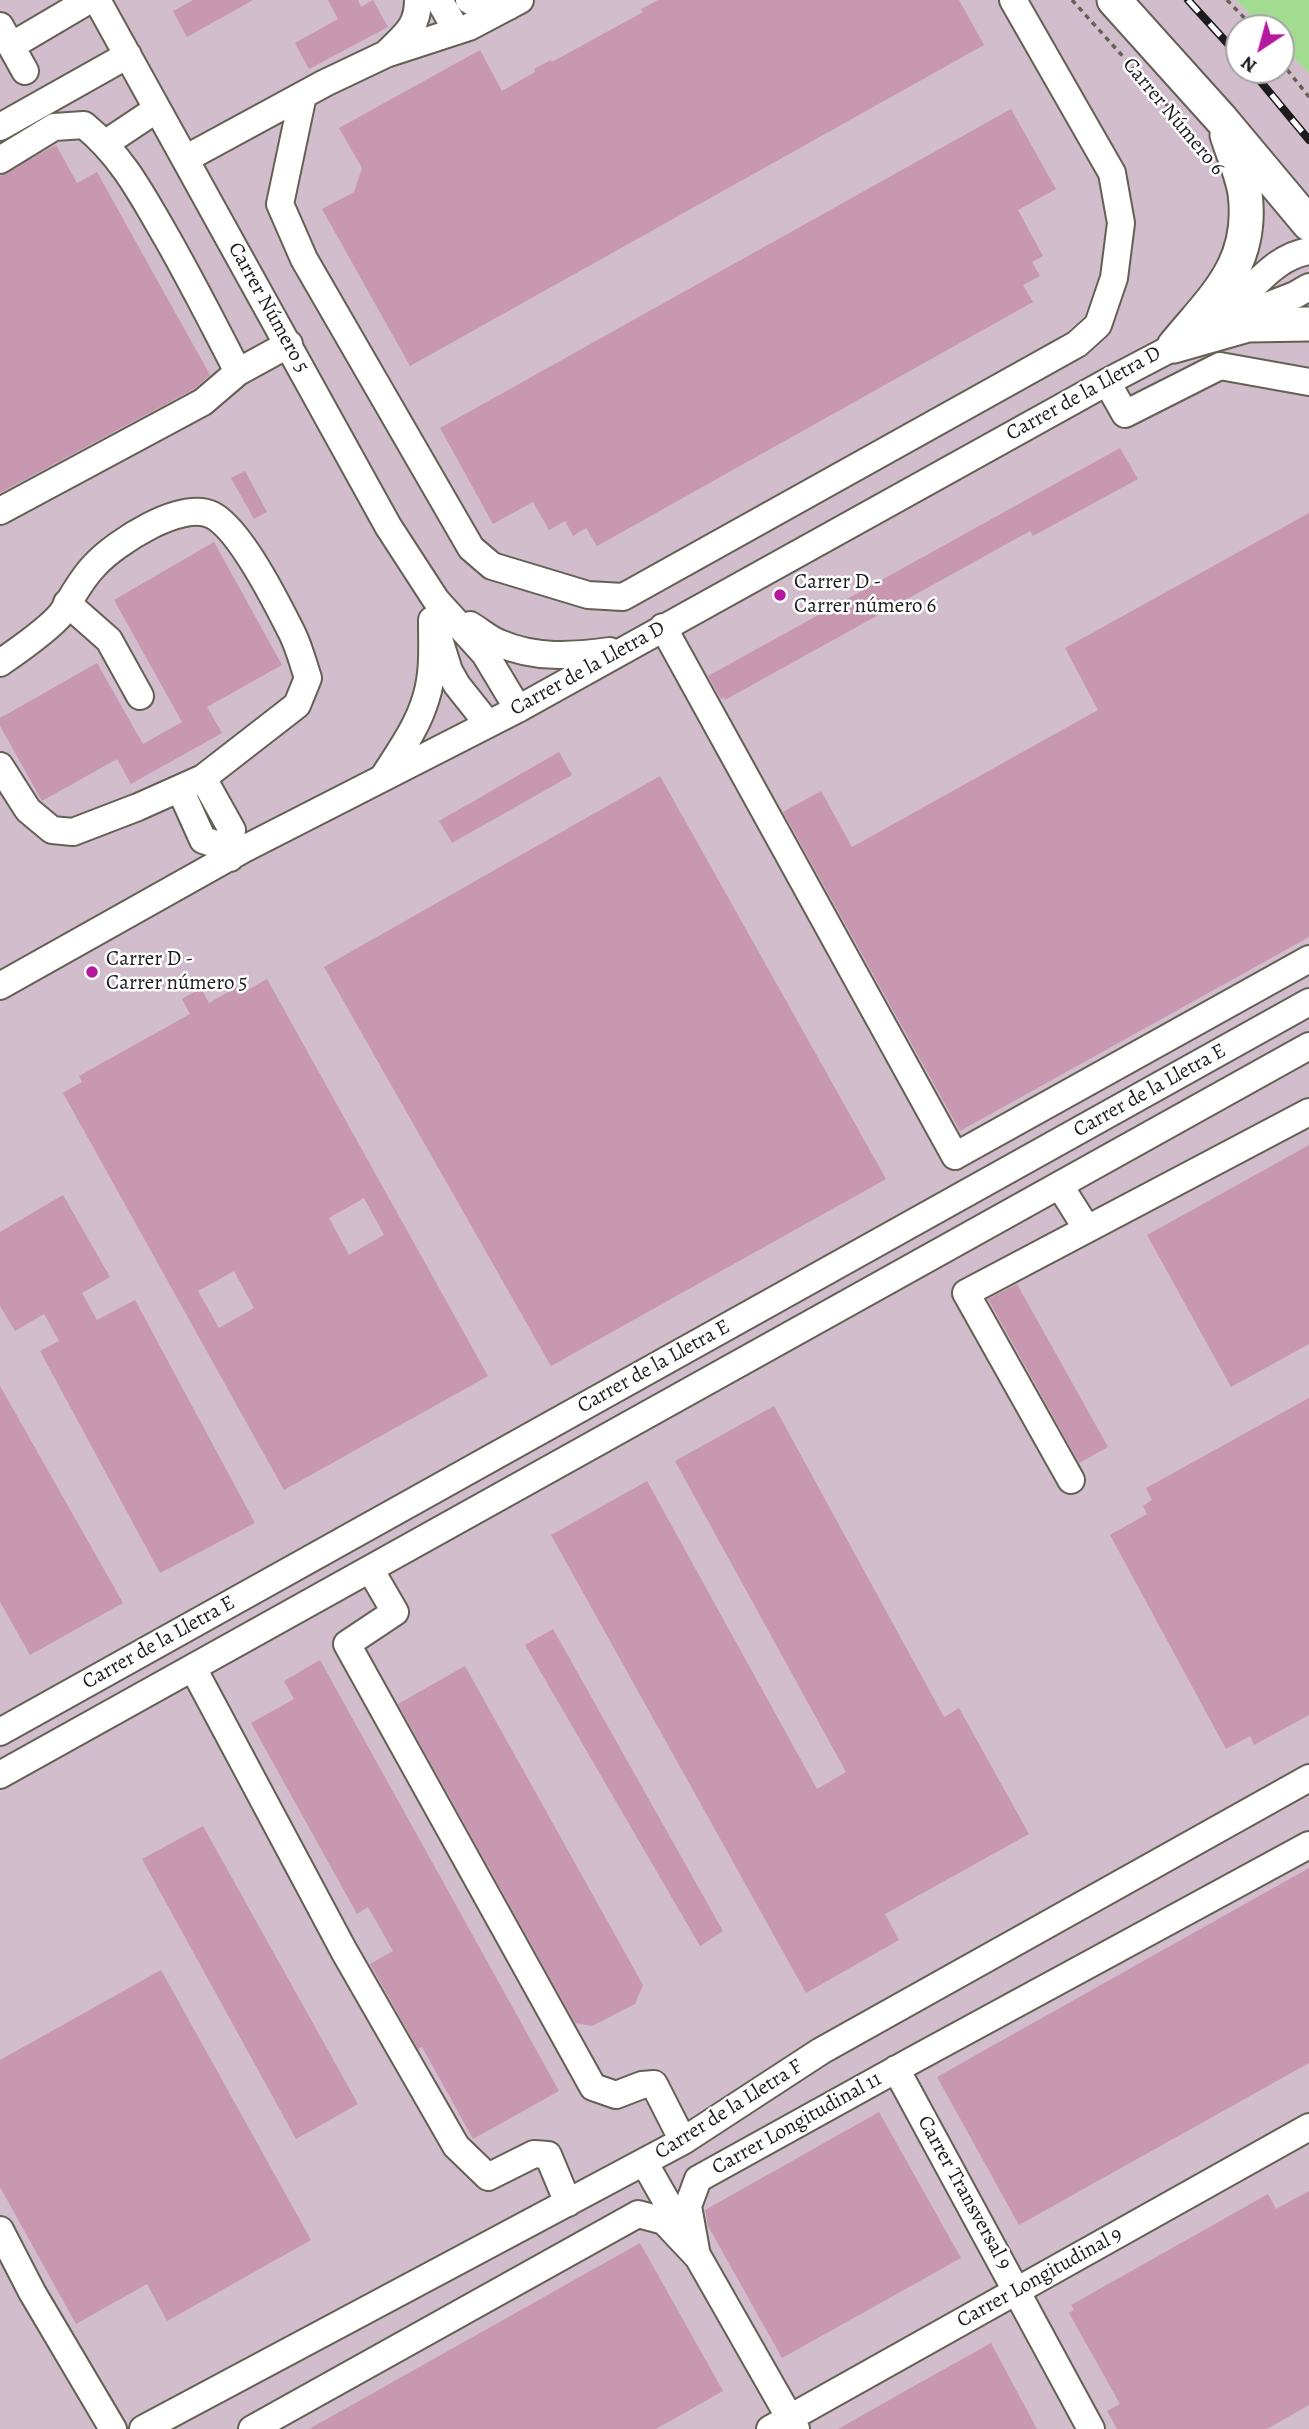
<!DOCTYPE html>
<html>
<head>
<meta charset="utf-8">
<style>
	body { margin:0 }
	#map { position:relative; width:1309px; height:2429px; overflow:hidden; background:#ebdfbd; font-family:Alegreya,serif }
	canvas { display:block }
	.north { position:absolute; left:1225px; top:14px; width:70px; height:70px; box-sizing:border-box; background:#fff; border:2px solid #a4a4a4; border-radius:50%; rotate:216deg; font-size:19px; font-weight:700; line-height:28px; text-align:center; color:#1c1c1c }
	.north::after { content:''; display:block; margin:auto; width:24px; height:32px; background:#b5179e; clip-path:polygon(50% 0,100% 100%,50% 72%,0 100%) }
</style>
</head>
<body>
<div id="map">
<canvas width="1309" height="2429"></canvas>
<div class="north">N</div>
</div>
<script>
const c = document.querySelector('canvas').getContext('2d');
c.lineJoin = 'round';
function paint(path, color) { c.fillStyle = color; c.fill(path, 'evenodd'); }
function strokePath(path, color, width, dash) { c.strokeStyle = color; c.lineWidth = width; c.lineCap = dash ? 'butt' : 'round'; c.setLineDash(dash || []); c.stroke(path); }
function write(font, color, halo, rows, align = 'center') {
  c.font = font + ' Alegreya,serif'; c.lineWidth = 5; c.setLineDash([]); c.textBaseline = 'middle'; c.strokeStyle = halo; c.fillStyle = color; for (const [text, x, y, turn = 0] of rows) {
    c.save(); c.translate(x, y); c.rotate((+turn || 0) * Math.PI / 180); c.textAlign = isNaN(turn) ? turn : align; if (halo) c.strokeText(text, 0, 0); c.fillText(text, 0, 0); c.restore();
  }
}
paint(new Path2D(`
	M0,0H1236L1264,28H1239V70H1281V45L1309,73V2429H0Z`), '#d1bdcb');
paint(new Path2D(`
	M1236,0H1309V73L1281,45V28H1264Z`), '#a1dc90');
paint(new Path2D(`
	M193,0H253L187,37L173,11Z
	M328,0H358L361,7L373,0L388,27L309,69L295,43L338,19Z
	M658,0H959L984,45L410,366L322,209L354,192L362,168L339,128L480,50L502,91L535,72L534,69L551,60L552,62L643,12L641,9Z
	M1011,109L1056,189L1018,210L1043,256L1032,262L1040,276L1023,285L1033,302L597,546L586,528L573,536L565,521L549,530L533,502L493,524L440,428Z
	M56,145L77,183L97,172L210,375L194,389L0,493V176Z
	M1120,448L1138,479L1033,536L1030,531L725,700L724,697L721,699L708,676Z
	M245,471L267,512L254,519L231,478Z
	M1309,513V937L960,1131L783,812L821,791L852,847L1098,710L1065,648Z
	M214,542L282,665L207,707L222,733L131,784L117,759L42,801L0,726V718L97,663L143,744L182,722L114,600Z
	M559,752L572,775L452,843L439,821Z
	M660,776L886,1179L551,1366L324,967Z
	M267,979L488,1376L284,1490L63,1093L82,1082L79,1076L190,1014L182,999L201,988L209,1003L244,983L248,990ZM364,1198L384,1235L349,1255L329,1218ZM234,1271L254,1308L219,1328L198,1291Z
	M1309,1145V1344L1231,1387L1147,1235Z
	M63,1195L110,1277L82,1293L97,1320L135,1300L255,1523L160,1573L40,1351L59,1341L44,1314L15,1331L0,1306V1232Z
	M1017,1284L1108,1447L1079,1463L988,1299Z
	M0,1386L123,1603L30,1655L0,1602Z
	M1309,1398V1715L1254,1745L1250,1736L1226,1749L1110,1535L1147,1514L1143,1506L1152,1500L1146,1488Z
	M774,1406L944,1717L959,1708L1029,1834L885,1914L899,1940L806,1993L551,1535L647,1481L817,1789L846,1772L675,1461Z
	M553,1629L723,1931L700,1946L525,1645Z
	M320,1660L559,2091L473,2139L422,2047L418,2049L370,1964L393,1951L368,1907L357,1914L251,1723L294,1699L284,1681Z
	M465,1666L643,1985L635,2004L592,2026L575,2023L398,1704Z
	M203,1826L358,2104L296,2139L142,1859Z
	M1309,1868V2063L1019,2225L937,2077Z
	M161,1970L311,2240L167,2321L147,2284L76,2324L0,2187V2060Z
	M879,2112L961,2258L782,2358L708,2226L705,2210Z
	M1309,2191V2405L1267,2429H1117L1107,2411L1120,2404L1069,2313L1074,2310L1071,2305L1268,2194L1276,2209Z
	M640,2243L723,2391L656,2429H309Z
	M991,2343L1037,2429H838L923,2381Z`), '#c898b1');
const minor = new Path2D(`
	M97,0L388,526L436,600L485,654L518,709
	M439,0L457,31
	M469,0L479,5L509,6
	M0,26L25,71
	M11,46L89,0
	M387,53C405,35 418,27 418,0
	M303,95L280,204L304,259L471,548L492,566L588,595L623,597L1077,344L1098,325L1114,278L1121,223L1112,173L1013,0
	M0,127L128,55
	M106,143L157,109
	M185,159L325,83L386,54L469,27L520,0
	M0,160L54,127L84,125C123,157 142,195 167,238C192,282 215,327 238,372L289,344
	M1222,314C1251,294 1271,257 1309,251
	M1226,322L1295,295L1309,287
	M1107,382L1125,414L1220,366L1309,382
	M0,511L203,402L238,372
	M67,603L109,640L140,696
	M470,625C480,631 489,639 499,643C535,659 573,656 610,651
	M663,627L955,1156L1309,959
	M439,639L449,671L457,685L488,724
	M0,663C16,652 51,627 62,613C73,596 81,579 95,565C115,543 181,500 212,515C240,529 277,603 292,633C299,647 303,663 308,678L297,705L203,778L138,807L73,832L52,830L28,810L0,766
	M384,776C400,751 418,726 426,698C434,673 432,646 432,620
	M203,778L232,830L225,847
	M180,789L203,840L225,847L230,858
	M0,986L244,849L518,709L1107,382L1191,338
	M1060,1186L1087,1229
	M1071,1480L966,1293L1309,1112
	M370,1569L395,1612L347,1644L593,2087L616,2095L642,2085L654,2084L683,2141
	M193,1668L344,1951L456,2146L488,2177L534,2154L548,2155L568,2203
	M0,1732L1309,1002
	M0,1775L1309,1046
	M896,2069L1091,2429
	M644,2162L796,2429
	M0,2230L32,2292L113,2429
	M697,2256L688,2206L698,2179L913,2060L1309,1845
	M143,2429L683,2141L821,2051L1309,1778
	M252,2429L638,2214L664,2221L697,2256
	M770,2429L1309,2127`);
const major = new Path2D(`
	M1114,0L1222,120L1309,224
	M1174,346C1215,296 1254,264 1245,193C1242,174 1233,154 1227,135
	M1174,346L1248,325L1309,324`);
strokePath(minor, '#646054', 30);
strokePath(major, '#646054', 37);
strokePath(new Path2D(`
	M1072,0L1202,144
	M1227,0L1254,28
	M1281,62L1309,97`), '#646054', 3.5, [5, 5]);
strokePath(minor, '#fff', 26);
strokePath(major, '#fff', 33);
const rail = new Path2D(`
	M1188,0L1239,56
	M1251,70L1309,140`);
strokePath(rail, '#1c1c1c', 8);
strokePath(rail, '#fff', 5, [16]);
for (const [x, y, r, color] of [
	[780,595,7,"#b5179e"],
	[92,972,7,"#b5179e"]
]) { const dot = new Path2D(); dot.arc(x, y, r, 0, 2 * Math.PI); c.fillStyle = color; c.fill(dot); strokePath(dot, '#fff', 2.5); }
write('21px', '#1c1c1c', '#fff', [
	["Carrer Número 6",1173,117,50],
	["Carrer Número 5",268,308,61],
	["Carrer de la Lletra D",1084,394,-29],
	["Carrer de la Lletra D",588,669,-29],
	["Carrer de la Lletra E",1150,1091,-29],
	["Carrer de la Lletra E",654,1367,-29],
	["Carrer de la Lletra E",159,1643,-29],
	["Carrer de la Lletra F",729,2110,-32],
	["Carrer Longitudinal 11",797,2124,-29],
	["Carrer Transversal 9",964,2193,61],
	["Carrer Longitudinal 9",1040,2278,-29]
]);
write('21px', '#1c1c1c', '#fff', [
	["Carrer D -",794,583],
	["Carrer número 6",794,607],
	["Carrer D -",106,960],
	["Carrer número 5",106,984]
], 'left');
</script>
</body>
</html>
